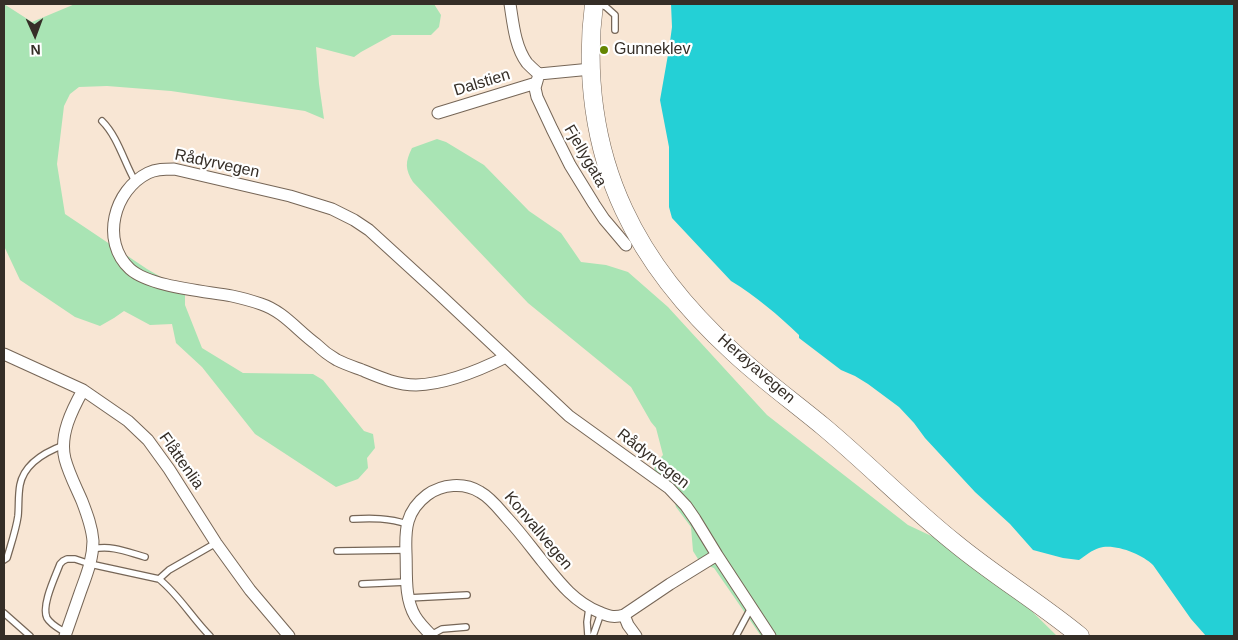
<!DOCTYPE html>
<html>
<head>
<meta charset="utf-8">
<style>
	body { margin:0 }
	#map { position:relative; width:1238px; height:640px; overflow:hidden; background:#f8e6d4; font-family:Arial,sans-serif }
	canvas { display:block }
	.frame { position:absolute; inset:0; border:5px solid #352e27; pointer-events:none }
	.north { position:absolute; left:10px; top:10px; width:50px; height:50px; -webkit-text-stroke:4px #fff; paint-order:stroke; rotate:178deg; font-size:14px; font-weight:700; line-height:20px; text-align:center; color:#352e27 }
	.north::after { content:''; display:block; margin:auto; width:18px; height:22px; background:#352e27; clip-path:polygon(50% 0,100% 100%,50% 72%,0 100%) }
</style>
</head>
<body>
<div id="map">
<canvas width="1238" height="640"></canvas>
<div class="frame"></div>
<div class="north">N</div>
</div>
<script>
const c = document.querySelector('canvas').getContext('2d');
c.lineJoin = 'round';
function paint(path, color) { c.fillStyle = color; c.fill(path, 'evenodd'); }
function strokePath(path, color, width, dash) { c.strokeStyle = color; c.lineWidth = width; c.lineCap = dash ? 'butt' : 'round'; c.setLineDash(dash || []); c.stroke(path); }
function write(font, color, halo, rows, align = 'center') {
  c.font = font + ' Arial,sans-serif'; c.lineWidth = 4.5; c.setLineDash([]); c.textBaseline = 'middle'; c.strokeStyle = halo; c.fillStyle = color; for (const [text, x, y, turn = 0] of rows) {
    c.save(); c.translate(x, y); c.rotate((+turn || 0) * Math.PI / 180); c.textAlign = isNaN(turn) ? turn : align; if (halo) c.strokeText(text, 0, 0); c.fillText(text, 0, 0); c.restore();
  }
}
paint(new Path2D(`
	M4,4L32,22L75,4H434L441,15L439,27L431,35H392L361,52L354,57L316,47L319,84L324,119L305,111L171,91L107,86L79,87L70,94L64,106L57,164L65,214L147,269L185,291V305L202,348L243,373L313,374L323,380L364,431L373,434L375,448L367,458L368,468L358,479L336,487L255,434L202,367L176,343L172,324L150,325L124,311L114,318L100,326L75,317L20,280L4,246Z
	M437,139L446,142L484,165L529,211L561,233L581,262L606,265L628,272L668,307L767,415L908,525L978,558L1057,636H761L714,568L705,565L698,559L693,551L691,527L676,507L673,496L661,490L656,482L654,473L655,464L663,455L656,428L651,422L631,387L528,303L413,182C405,169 405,162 412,148Z`), '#a9e4b4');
paint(new Path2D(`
	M671,4H1234V636H1206L1191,619L1153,565C1142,554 1114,543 1099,548C1092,550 1085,556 1079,560L1063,558L1033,550L1010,524L975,492L925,438L914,423L899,407L868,384L855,376L841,370L799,338V335C778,315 756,296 731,281L672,218L669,207V147L660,100L669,49L672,27Z`), '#24d0d6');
const service = new Path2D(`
	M599,4L606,7L615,15V30
	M102,121C118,137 124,162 135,181
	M353,519C372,518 389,518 407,524
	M93,549C112,545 127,552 145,557
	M337,551L406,550
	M4,560L7,558C11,544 16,530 18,516C19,506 18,496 20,485C24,464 45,452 64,445
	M159,579L169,570L216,543
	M362,584L407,582
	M408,598L467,595
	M4,613L30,636
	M66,633C60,629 51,625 47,618C41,606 55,577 60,564L63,561L67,559H75L90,564L159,579C179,595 192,618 210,636
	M431,635L442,629L466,627
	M588,636L587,622L589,608
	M593,636L601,613
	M736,636L751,608`);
const minor = new Path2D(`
	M510,4C513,23 515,47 527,63C531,67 535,71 539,74L591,69
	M539,74L535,88L537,97L552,129L570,165L594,204L604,219L626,245
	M438,113L536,83
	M4,354L83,390L128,421L148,440L169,469L216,543L250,590L289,636
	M506,357C480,370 446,384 416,385C397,385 379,377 362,370C354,367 345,364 337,360C330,356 322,350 316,344C298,331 283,311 261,304C252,301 242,298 232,296C205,291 150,287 130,269C100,241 114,190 148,173C156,169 165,169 174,169L290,196L332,209L354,220L369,230L438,293L569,416L669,488L686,506L695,519L717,555L770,636
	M624,615L628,625L636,636
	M65,636C70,622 75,607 80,593C86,576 93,560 93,541C92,527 87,514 82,501C76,487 69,474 65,459C59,435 72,410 83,390
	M432,636C426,630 419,623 415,616C404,597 407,573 406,553C405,529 406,511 427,495C442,484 464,482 480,492C491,498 499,509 507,518C520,532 531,547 543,562C559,582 574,602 599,612C608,616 613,618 624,615L670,584L717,555`);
const trunk = new Path2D(`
	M594,4C585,73 594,146 624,210C649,264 690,313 734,353C763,380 795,403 825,428C869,465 910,507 955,543C995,576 1040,603 1080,636`);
strokePath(service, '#766657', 8);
strokePath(minor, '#766657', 13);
strokePath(trunk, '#766657', 19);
strokePath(service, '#fff', 5.5);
strokePath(minor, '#fff', 11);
strokePath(trunk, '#fff', 18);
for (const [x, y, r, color] of [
	[604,50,5,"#648500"]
]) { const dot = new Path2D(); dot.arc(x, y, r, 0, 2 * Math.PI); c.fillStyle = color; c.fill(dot); strokePath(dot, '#fff', 2); }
write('16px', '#352e27', '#fff', [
	["Gunneklev",614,50]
], 'left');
write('16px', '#352e27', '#fff', [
	["Dalstien",482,83,-17],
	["Fjellygata",585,156,60],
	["Rådyrvegen",217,164,12],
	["Herøyavegen",756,369,41],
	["Rådyrvegen",653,459,38],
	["Flåttenlia",181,461,55],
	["Konvallvegen",538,531,50]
]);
</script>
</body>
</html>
